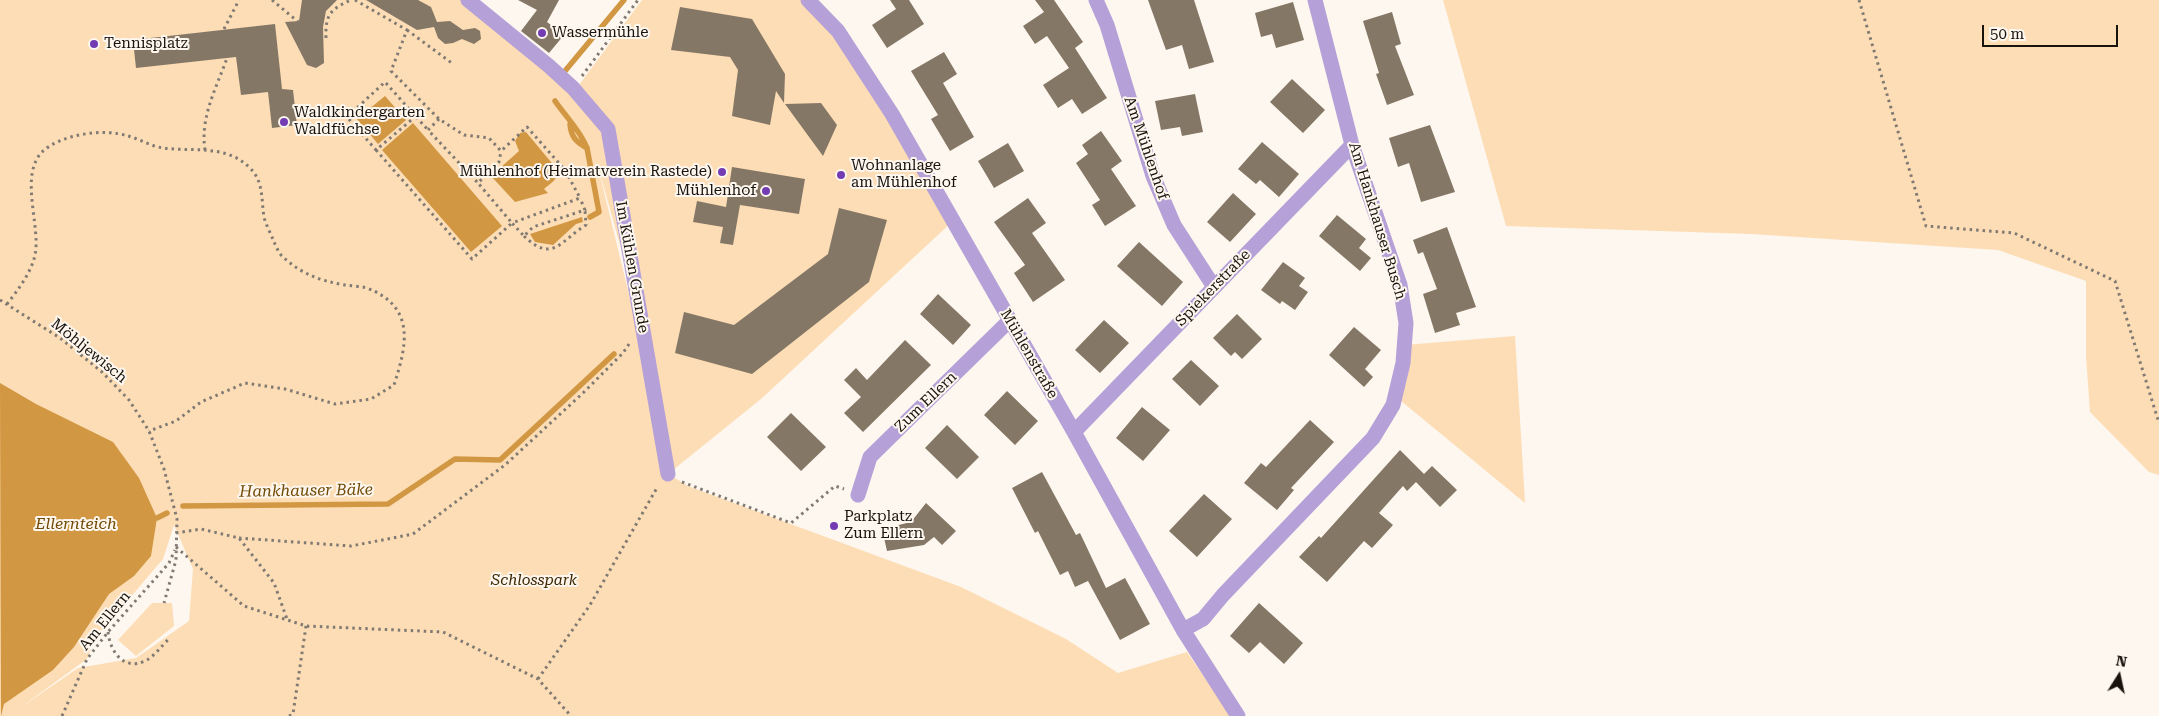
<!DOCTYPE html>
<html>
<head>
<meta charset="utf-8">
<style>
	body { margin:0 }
	#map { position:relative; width:2159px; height:716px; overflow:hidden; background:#fdf7ef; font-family:"Roboto Serif",serif }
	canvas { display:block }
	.north { position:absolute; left:2094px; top:651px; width:50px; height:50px; -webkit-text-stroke:4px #fdf7ef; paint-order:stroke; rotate:10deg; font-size:14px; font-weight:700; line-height:20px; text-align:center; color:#18130c }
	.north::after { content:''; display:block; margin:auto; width:18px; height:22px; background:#18130c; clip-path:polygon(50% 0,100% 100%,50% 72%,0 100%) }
	.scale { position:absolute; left:1982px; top:25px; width:136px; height:22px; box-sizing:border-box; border:2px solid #18130c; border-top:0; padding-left:6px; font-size:15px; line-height:18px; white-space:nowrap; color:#18130c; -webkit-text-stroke:4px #fdf7ef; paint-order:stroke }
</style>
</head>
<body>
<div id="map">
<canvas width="2159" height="716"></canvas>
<div class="north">N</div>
<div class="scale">50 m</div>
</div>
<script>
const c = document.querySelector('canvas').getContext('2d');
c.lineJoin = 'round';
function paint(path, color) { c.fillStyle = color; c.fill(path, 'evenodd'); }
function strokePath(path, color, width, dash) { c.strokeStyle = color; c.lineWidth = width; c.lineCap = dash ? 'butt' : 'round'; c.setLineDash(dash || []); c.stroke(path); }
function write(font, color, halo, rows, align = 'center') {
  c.font = font + ' "Roboto Serif",serif'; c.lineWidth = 4; c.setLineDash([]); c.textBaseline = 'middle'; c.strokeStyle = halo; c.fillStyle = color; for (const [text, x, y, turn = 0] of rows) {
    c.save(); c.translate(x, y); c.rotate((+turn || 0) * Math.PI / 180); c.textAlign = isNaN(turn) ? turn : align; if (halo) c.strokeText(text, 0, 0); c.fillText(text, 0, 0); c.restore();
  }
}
paint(new Path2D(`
	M0,0H462L576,89L642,0H808L838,31L953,221L761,399L668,474L688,486L961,587L1066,639L1118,673L1187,652L1231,716H0ZM597,163L640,316L635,319ZM174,525L193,569L189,621L136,658L78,668L17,710L87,659L94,640L163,559Z
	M1443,0H2159V475L2149,472L2090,412L2086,356V281L1998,250L1752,234L1506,226Z
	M1515,336L1525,503L1395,396L1405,345Z
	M152,603H172L174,626L136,656L118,640Z`), '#fdddb5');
paint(new Path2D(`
	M385,96L406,120L378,144L357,119Z
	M413,123L502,226L471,252L382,150Z
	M526,132L556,168C560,179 552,182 544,189L548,193L515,202L491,176L519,151L515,141L520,133Z
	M582,217L583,222L576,224L553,245L535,242L530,234Z
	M0,383L36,404L113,442L139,478L157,518L151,556L134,576L109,594L74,647L53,670L4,704L1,716Z`), '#d29742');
strokePath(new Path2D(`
	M565,71L624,0
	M555,101C566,117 580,130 587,148L599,212L590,217
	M570,124C571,137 576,142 587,148
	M183,506L388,504L455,459L500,460L614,354
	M157,518L167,513`), '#d29742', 5.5);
paint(new Path2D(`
	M302,0H337L326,11L323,27L324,63L316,68L307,65L285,22L299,21Z
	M366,0H418L431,7L437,22L450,21L463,30L475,28L480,31L481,39L474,44L462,39L453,43L445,44L438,38L434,27L417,30Z
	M518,0H559L547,22L564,35L549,53L521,31L537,10Z
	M890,0H909L924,24L887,48L872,25L896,9Z
	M1035,0H1054L1083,42L1075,48L1107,98L1082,114L1072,99L1058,108L1043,85L1069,68L1047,36L1035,44L1023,26L1044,12Z
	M1148,0H1194L1214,62L1189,69L1182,45L1166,50Z
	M1293,2L1304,40L1276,48L1272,34L1261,37L1255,13Z
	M680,7L752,19L785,74L784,103L776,91L770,125L732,116L738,70L730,57L671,50Z
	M1392,12L1401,44L1395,46L1414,95L1387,105L1376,74L1379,73L1363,21Z
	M275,24L282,89L293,90L297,125L272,128L268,92L241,95L236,57L136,68L133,40Z
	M944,52L957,74L943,83L974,137L950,151L931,119L938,115L911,71Z
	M1292,79L1325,110L1303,133L1270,102Z
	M1195,94L1203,132L1182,136L1180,127L1161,130L1155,101Z
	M821,103L837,125L823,156L785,104Z
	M1430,125L1455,192L1421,202L1409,163L1398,167L1389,138Z
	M1101,131L1122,161L1111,169L1136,206L1105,226L1092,205L1100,200L1076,163L1088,154L1082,145Z
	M1262,142L1299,174L1279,197L1260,180L1256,184L1238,169Z
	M1008,143L1024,171L994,188L978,161Z
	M732,167L805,179L799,214L740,205L733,245L720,243L723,227L693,222L697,201L726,207Z
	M1233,193L1256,214L1230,242L1207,222Z
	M1028,198L1046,223L1032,233L1065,280L1033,302L1014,273L1025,265L994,222Z
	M839,208L887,220L869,282L752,374L675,353L684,312L734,325L828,254Z
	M1337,215L1366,239L1359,248L1371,258L1360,271L1319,236Z
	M1447,227L1476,307L1456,313L1460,325L1435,333L1423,294L1437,289L1423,252L1418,254L1413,240Z
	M1139,242L1183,282L1162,306L1117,266Z
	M1283,262L1305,278L1299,286L1308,292L1295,310L1282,301L1280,304L1261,290Z
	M938,294L971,325L953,345L920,314Z
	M1237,314L1262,339L1242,359L1235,352L1231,356L1213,338Z
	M1104,320L1129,343L1100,373L1075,350Z
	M1354,327L1381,350L1365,369L1373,377L1364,387L1329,355Z
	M905,340L931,365L863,432L844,413L861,397L844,380L856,368L867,380Z
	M1191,360L1219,386L1200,406L1172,379Z
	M1007,391L1038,421L1015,445L984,415Z
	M1142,407L1170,430L1143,461L1116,438Z
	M791,413L826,447L801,471L767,437Z
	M1310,420L1334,442L1291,488L1294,490L1277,510L1244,483L1261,463L1266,467Z
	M947,425L979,457L957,479L925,448Z
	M1400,450L1424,474L1432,466L1457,490L1440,507L1416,482L1417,481L1407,491L1403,486L1379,513L1393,525L1372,548L1364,541L1327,582L1299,557L1319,536L1321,538Z
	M1042,472L1076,535L1080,533L1106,588L1125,578L1150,624L1120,640L1088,581L1075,587L1068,571L1060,575L1038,531L1035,533L1012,488Z
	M1204,494L1232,519L1197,557L1169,531Z
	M926,503L956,531L942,545L934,537L924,545L887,551L882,529L911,522Z
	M1259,603L1303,643L1284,664L1260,642L1249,653L1230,636Z`), '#857766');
strokePath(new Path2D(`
	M272,0L302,25
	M355,0L407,30L391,71L439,119L464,135L489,138L501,151L527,127L565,170L580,198L512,223L524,236L533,227L585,210L580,198
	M1859,0L1926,226L2014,233L2115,281L2159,423
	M224,29L239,0
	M407,30L453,64
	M326,38C325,14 331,9 351,0
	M582,76L638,0
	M416,116L376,150L347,117L385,82L428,130
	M439,119L428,130L478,183L499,162L501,151
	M205,150C200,117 216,89 227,58
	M376,150L472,259L512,223L478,183
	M524,236C553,264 561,240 586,225L585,210
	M0,300L60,338L102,372L129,400L149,431L164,469L177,519L176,560L164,603
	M7,304C18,290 31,273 35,255C41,226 19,176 42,152C61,134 104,128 128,136C140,139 152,147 164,148C194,152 226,144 250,168C264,182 261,199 264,217C266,225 271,234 274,242C276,246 278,251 281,255C299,273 320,281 345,285C352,286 360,286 367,288C416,307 407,345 394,385L371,399L335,404L285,389L245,383L201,402L176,421L149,431
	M682,482L791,523L835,486L844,489
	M176,533L201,529L239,538L274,583L287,619
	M239,538L351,546L413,534L505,465L583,393L623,353L629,344
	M176,547L244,606L306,626L443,632L538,679L571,716
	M108,632C110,651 123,671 145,661C154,657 162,645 169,639
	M538,679L590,605L658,486
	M62,716L87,659L108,632L169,563L175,550
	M289,716L293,714L306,626`), '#807a73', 3, [2.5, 4]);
strokePath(new Path2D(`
	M468,0L549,66L573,88L608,129L668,474
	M808,0L838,31L892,114L1074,432L1183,630L1238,716
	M1096,0L1107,25L1153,176L1174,225L1214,287
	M1074,432L1352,145
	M858,495L870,457L1010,320
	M1183,630L1203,619L1223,595L1373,438L1393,405L1403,363L1406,323L1400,285L1352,145L1315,0`), '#b5a0d8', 15);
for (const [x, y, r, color] of [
	[542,33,5,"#743cb3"],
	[94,44,5,"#743cb3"],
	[284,122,5,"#743cb3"],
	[722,172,5,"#743cb3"],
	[841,175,5,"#743cb3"],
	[766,191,5,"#743cb3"],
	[834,526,5,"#743cb3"]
]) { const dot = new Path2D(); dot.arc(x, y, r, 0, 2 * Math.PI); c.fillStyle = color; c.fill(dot); strokePath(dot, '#fdf7ef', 2); }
write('15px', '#18130c', '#fdf7ef', [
	["Wassermühle",552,33],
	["Tennisplatz",104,44],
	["Waldkindergarten",294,113],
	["Waldfüchse",294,130],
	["Wohnanlage",851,166],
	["am Mühlenhof",851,183],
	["Mühlenhof (Heimatverein Rastede)",712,172,"right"],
	["Mühlenhof",756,191,"right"],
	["Parkplatz",844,517],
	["Zum Ellern",844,534]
], 'left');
write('15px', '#18130c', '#fdf7ef', [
	["Am Mühlenhof",1146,148,71],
	["Am Hankhauser Busch",1377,221,73],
	["Im Kühlen Grunde",632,267,80],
	["Spiekerstraße",1213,288,-46],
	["Möhljewisch",89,351,39],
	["Mühlenstraße",1029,354,60],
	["Zum Ellern",926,402,-44],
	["Am Ellern",105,621,-51]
]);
write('italic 15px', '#3d2600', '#fdf7ef', [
	["Schlosspark",534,581]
]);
write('italic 16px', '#714a06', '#fdf7ef', [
	["Hankhauser Bäke",306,491,-1],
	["Ellernteich",76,524]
]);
</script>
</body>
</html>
